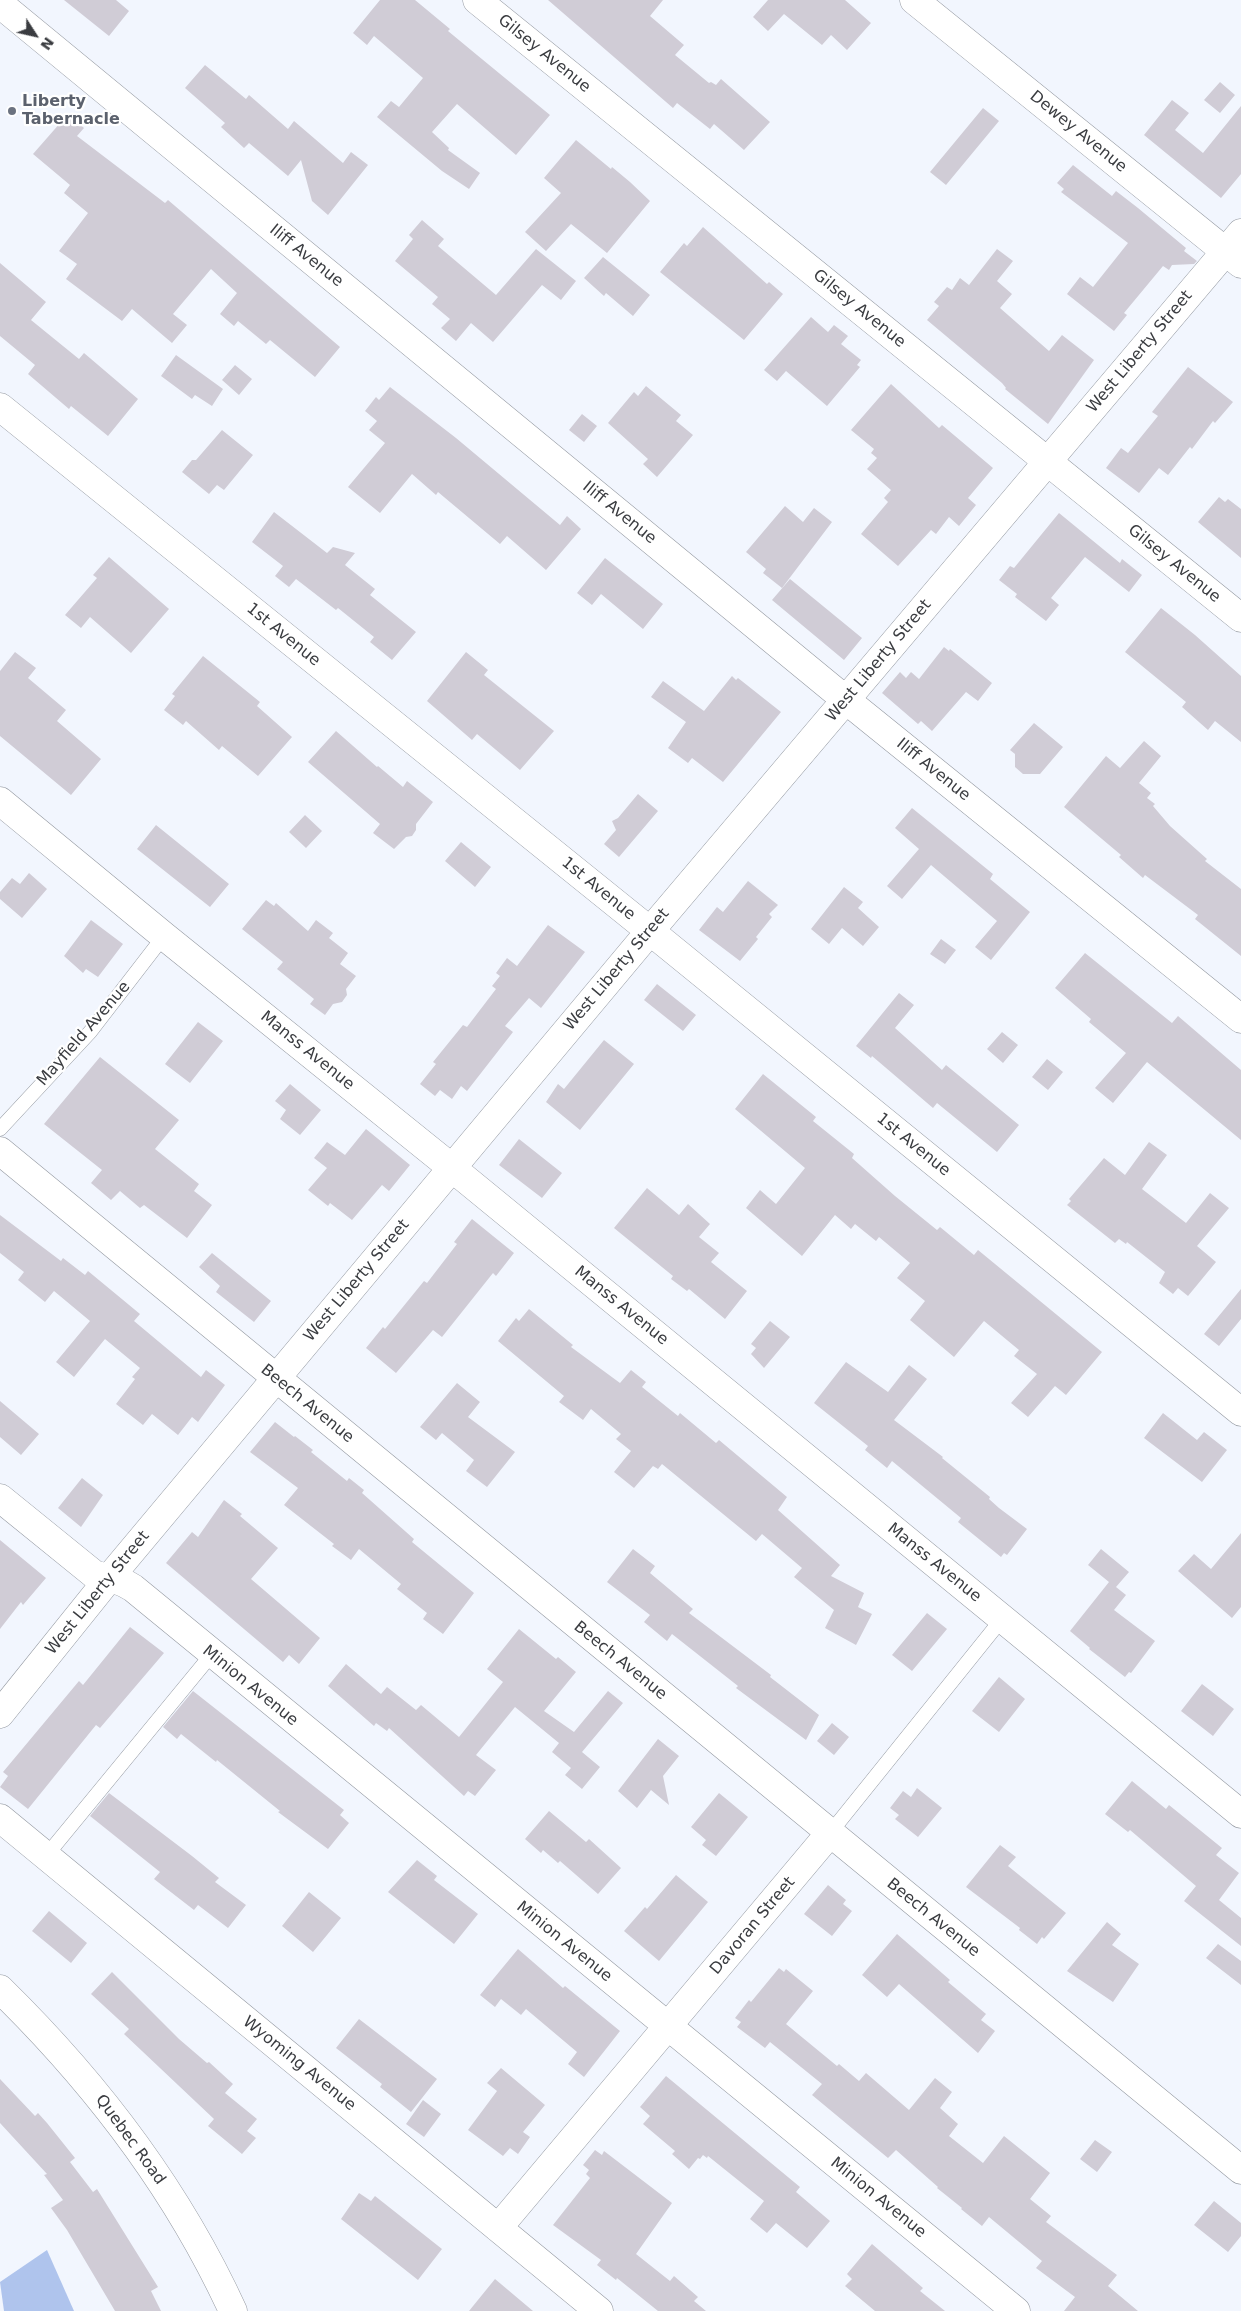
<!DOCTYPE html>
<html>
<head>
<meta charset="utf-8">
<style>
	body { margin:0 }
	#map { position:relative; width:1241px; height:2311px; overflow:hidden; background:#f2f6fe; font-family:"DejaVu Sans",sans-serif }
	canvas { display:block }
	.north { position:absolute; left:10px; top:10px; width:50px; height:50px; -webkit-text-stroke:4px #fff; paint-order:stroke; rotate:125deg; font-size:14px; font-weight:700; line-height:20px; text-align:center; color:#3a3c40 }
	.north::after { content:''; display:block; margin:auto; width:18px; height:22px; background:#3a3c40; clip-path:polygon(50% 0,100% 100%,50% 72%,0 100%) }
</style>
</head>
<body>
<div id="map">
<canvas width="1241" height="2311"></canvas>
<div class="north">N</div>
</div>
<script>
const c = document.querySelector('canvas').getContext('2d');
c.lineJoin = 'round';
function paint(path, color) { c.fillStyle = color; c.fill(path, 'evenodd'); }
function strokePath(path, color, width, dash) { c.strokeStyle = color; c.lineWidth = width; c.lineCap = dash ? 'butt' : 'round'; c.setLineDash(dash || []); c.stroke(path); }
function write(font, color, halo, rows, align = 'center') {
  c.font = font + ' "DejaVu Sans",sans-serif'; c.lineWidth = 4.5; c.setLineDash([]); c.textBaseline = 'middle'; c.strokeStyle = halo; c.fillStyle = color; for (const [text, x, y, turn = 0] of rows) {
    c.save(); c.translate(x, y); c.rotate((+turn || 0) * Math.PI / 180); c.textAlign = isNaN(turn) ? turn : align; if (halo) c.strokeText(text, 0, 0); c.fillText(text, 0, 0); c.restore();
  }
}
paint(new Path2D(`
	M47,2250L74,2311H4L0,2282Z`), '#afc4ed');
paint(new Path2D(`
	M64,0H116L129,11L109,36Z
	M380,0H415L450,29L448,31L477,55L550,115L516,155L457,104L432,132L449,148L448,150L480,173L469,189L442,171L377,117L391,101L399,107L423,78L374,36L367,45L353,33Z
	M548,0H663L650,16L684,45L675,55L709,83L711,82L716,85L721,79L770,122L744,150L714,124L710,129L677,103L673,108Z
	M768,0H845L871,23L847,50L831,35L822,45L784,14L768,31L753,17Z
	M205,65L246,99L249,95L288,129L294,121L343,163L351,152L368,165L328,215L312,201L301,160L288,176L249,143L244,148L221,127L225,123L185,88Z
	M1220,82L1235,95L1220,113L1204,100Z
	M1172,100L1189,113L1175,130L1203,153L1241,106V174L1221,198L1144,135Z
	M983,108L999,121L946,185L930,172Z
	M68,114L84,128L77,136L165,203L168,200L340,347L315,377L270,340L266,344L238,321L234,326L220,314L237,293L211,269L173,314L187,325L172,343L132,309L122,321L66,279L77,264L59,251L88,213L64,193L70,185L33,154Z
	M576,140L611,169L612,167L630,182L650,201L607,253L571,224L546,251L525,232L561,193L544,178Z
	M1073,165L1112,196L1116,191L1138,208L1186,248L1184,251L1197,261L1194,264L1172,265L1169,270L1163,266L1124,313L1127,315L1114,331L1067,294L1080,277L1093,287L1128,243L1061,192L1064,189L1057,183Z
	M422,220L444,239L438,246L496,295L536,249L576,281L561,300L542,285L493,342L471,323L456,341L441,328L450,319L432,304L438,297L395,261L413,239L409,235Z
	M703,227L767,284L769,282L783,294L744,340L660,272L684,243L687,246Z
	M997,249L1013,261L997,281L1012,294L1000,308L1049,351L1062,335L1094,360L1048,424L1005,389L1006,388L1002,383L927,320L939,306L934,302L947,287L952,290L960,278L969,285Z
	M603,257L650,295L633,316L606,293L604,296L584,278Z
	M0,263L46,302L31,320L79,359L84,353L138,399L108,436L71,406L69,409L28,374L35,365L0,336Z
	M811,317L828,332L834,325L848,336L841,344L861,360L857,365L860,367L827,406L786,371L777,381L764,370Z
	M176,355L223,389L212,406L195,395L192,399L161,376Z
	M235,365L252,379L239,395L222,380Z
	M1188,367L1233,402L1215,423L1213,421L1192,449L1190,447L1168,475L1159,468L1139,493L1106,468L1121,448L1128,453L1158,416L1152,412Z
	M891,384L939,428L942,425L993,468L968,498L976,505L959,526L949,517L936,534L931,530L898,566L861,534L888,502L884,498L891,490L867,469L877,458L871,453L874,449L851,430Z
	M646,386L681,415L676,421L693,435L657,477L643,464L648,459L608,423L634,392L638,396Z
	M390,387L456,438L560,525L567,516L581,529L546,570L507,536L500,544L438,492L436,495L412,474L380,513L348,487L385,443L369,430L377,421L365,411L376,397L379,400Z
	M582,414L597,426L584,442L569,430Z
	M222,430L253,455L224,490L217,485L209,494L182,472L192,460H196Z
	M1219,497L1225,502L1228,499L1241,509V558L1198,522Z
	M785,506L803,522L814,508L832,522L782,588L763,573L766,569L746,552Z
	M274,512L327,553L333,547L355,553L345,565L375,589L370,595L416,632L392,660L370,642L374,637L338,608L336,610L296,579L289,587L275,576L283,566L252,542Z
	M1059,513L1120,563L1122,559L1142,575L1129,592L1085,557L1051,598L1059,605L1046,621L1015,597L1017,594L999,580L1010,566L1014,568Z
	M109,557L169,609L131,653L90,617L81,628L65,615L97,578L93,575Z
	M605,558L663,604L643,629L601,594L592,605L577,593Z
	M790,579L862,638L844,660L772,600Z
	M1161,608L1195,635L1241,676V742L1215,721L1208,730L1182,707L1186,702L1125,652Z
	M944,647L949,651L950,649L992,683L978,701L966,692L932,731L921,721L918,724L882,693L900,672L906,678L911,672L919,679Z
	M15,652L36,668L28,678L66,710L57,721L101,759L71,795L0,736V671Z
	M466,652L488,670L484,675L554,731L520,770L477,734L472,740L427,701Z
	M203,656L260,702L257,706L292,737L258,776L222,746L219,750L186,721L183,725L164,710L175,696L172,694Z
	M732,676L736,680L738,678L781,712L723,782L692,758L688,763L668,748L686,722L651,697L663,681L704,711Z
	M1034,723L1063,747L1040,774H1023L1015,767V754L1010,750Z
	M336,731L377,767L378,766L403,787L407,781L433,802L416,824V830L412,836L406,837L394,849L373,833L380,824L308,762Z
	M1144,741L1161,756L1139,783L1151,793L1147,798L1155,804L1153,806L1170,826L1207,859L1205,861L1241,889V956L1195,919L1198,915L1145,875L1143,878L1119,857L1121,855L1064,807L1106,756L1120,768Z
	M638,794L658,811L619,857L604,844L616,830L612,821L618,818Z
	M912,808L993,874L990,879L1030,912L991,960L975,947L997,921L931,865L902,899L887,886L919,849L895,828Z
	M305,815L322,831L306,848L289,832Z
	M156,825L229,884L210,907L137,849Z
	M461,842L491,867L475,887L445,861Z
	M29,873L47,889L22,918L0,899V892L12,878L20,884Z
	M748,881L778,905L769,914L772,917L756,937L758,939L740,961L699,930L717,907L723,912Z
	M844,887L863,902L858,908L879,927L863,946L842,928L829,944L811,929Z
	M266,900L274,906L276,903L308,931L316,920L333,933L329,938L348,953L340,964L356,976L346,989L347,995L342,1002L333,1004L325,1015L310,1004L314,999L277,969L283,962L242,929Z
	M91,920L123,944L98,977L86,969L83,973L64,956Z
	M548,925L585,952L541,1008L529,998L505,1026L513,1032L467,1091L461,1086L452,1099L440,1090L435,1096L420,1084L436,1064L433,1062L463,1025L467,1027L496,989L492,986L500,976L496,973L507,958L517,966Z
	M941,939L956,950L945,964L930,954Z
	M1085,953L1172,1023L1178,1016L1241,1070V1140L1147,1062L1113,1103L1095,1088L1126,1053L1089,1022L1091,1019L1055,988Z
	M657,984L696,1015L683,1031L644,1000Z
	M899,993L914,1005L895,1028L942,1070L946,1065L1019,1125L997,1152L937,1103L933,1108L872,1056L871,1058L856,1046Z
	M198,1022L223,1041L190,1083L165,1064Z
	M1002,1032L1018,1045L1003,1063L987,1049Z
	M604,1040L634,1064L580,1130L546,1102L558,1084L564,1089Z
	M100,1057L179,1120L155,1149L199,1184L194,1191L212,1205L187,1238L144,1205L140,1208L120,1191L111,1200L91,1183L102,1170L44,1124Z
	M1047,1059L1063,1072L1048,1090L1032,1077Z
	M763,1074L816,1117L813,1121L854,1154L852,1158L895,1196L937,1230L940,1227L974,1255L978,1250L1102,1352L1066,1395L1055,1386L1028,1417L1011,1403L1037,1374L1014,1356L1019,1350L984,1321L954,1357L910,1320L925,1301L897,1278L910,1263L879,1237L876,1241L855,1224L851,1229L835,1215L802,1256L746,1208L760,1190L776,1204L805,1168L735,1109Z
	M290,1084L321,1110L300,1135L280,1119L286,1110L275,1101Z
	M366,1129L410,1165L389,1191L382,1185L352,1220L330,1203L328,1206L308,1190L327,1168L314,1158L327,1142L345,1155Z
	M519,1139L562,1173L542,1198L499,1165Z
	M1149,1142L1167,1155L1142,1189L1186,1223L1210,1193L1229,1208L1197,1246L1216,1262L1188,1296L1178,1288L1173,1294L1159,1283L1165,1272L1127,1242L1126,1244L1119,1239L1115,1243L1067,1205L1071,1201L1069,1199L1104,1158L1125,1175Z
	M647,1188L679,1215L688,1204L710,1224L699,1237L719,1253L711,1262L747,1291L725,1319L689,1289L687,1291L671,1279L673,1276L614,1228Z
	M0,1215L61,1261L63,1258L85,1275L88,1271L140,1314L134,1321L201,1377L206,1370L225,1385L198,1422L192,1417L178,1435L152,1414L143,1425L116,1404L135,1379L132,1377L140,1368L105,1339L74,1377L56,1362L90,1321L54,1291L45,1302L18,1280L24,1272L0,1253Z
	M472,1219L514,1253L496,1276L493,1273L442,1337L433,1330L396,1373L366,1348L383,1327L385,1329L424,1281L427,1283L457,1244L454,1242Z
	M212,1253L271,1301L254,1322L216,1292L220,1286L199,1267Z
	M1241,1289V1319L1219,1346L1204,1334Z
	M529,1309L573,1345L571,1347L620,1383L631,1370L646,1382L642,1387L678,1416L680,1413L716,1443L719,1440L787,1497L778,1510L840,1565L831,1576L864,1593L858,1607L872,1614L856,1645L825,1628L834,1610L794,1577L802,1568L762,1534L756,1541L662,1464L658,1469L653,1466L634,1488L614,1472L631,1451L616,1439L621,1434L591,1409L583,1420L559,1402L564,1396L498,1341L516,1318L519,1321Z
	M770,1321L790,1337L764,1368L751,1354L756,1348L751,1344Z
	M846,1362L888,1392L909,1365L927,1379L894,1420L943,1457L942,1458L990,1497L989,1499L999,1508L1027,1529L1007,1555L1004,1553L1001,1557L958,1522L961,1518L892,1461L887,1468L865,1450L868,1446L814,1403Z
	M457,1383L480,1402L468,1417L515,1452L487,1487L466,1471L474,1460L442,1433L436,1440L420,1427Z
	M0,1401L39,1434L21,1455L0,1437Z
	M1163,1413L1197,1440L1204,1432L1227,1450L1202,1482L1144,1438Z
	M275,1422L294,1437L295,1436L313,1450L311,1452L347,1481L349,1478L364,1490L362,1493L414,1539L412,1542L474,1593L443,1634L423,1619L427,1613L397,1589L401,1584L359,1549L351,1560L332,1546L334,1544L284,1505L298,1488L250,1452Z
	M82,1478L103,1495L81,1527L58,1508Z
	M224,1500L242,1514L240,1516L278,1548L251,1579L320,1638L299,1664L289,1655L283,1662L166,1563L192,1532L198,1537Z
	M1241,1533V1607L1232,1618L1178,1571L1194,1554L1211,1569Z
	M0,1540L46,1578L23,1605L21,1602L0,1629Z
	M633,1549L655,1566L650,1573L693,1609L689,1613L771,1675L770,1677L819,1715L806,1740L736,1688L738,1686L672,1634L667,1641L644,1622L650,1615L607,1582Z
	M1101,1549L1129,1572L1116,1587L1126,1595L1114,1610L1155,1641L1131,1673L1129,1672L1125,1677L1089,1649L1090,1648L1070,1631L1109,1582L1088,1565Z
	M927,1613L947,1629L912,1671L892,1655Z
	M130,1627L164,1653L100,1728L96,1725L28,1809L0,1787L8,1776L3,1772L79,1681L83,1685Z
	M519,1629L556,1659L558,1657L576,1672L544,1711L574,1732L608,1691L623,1703L582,1752L600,1767L582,1789L565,1775L571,1768L552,1752L559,1743L515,1707L476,1755L496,1770L475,1796L468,1791L464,1796L389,1728L387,1731L376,1723L374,1726L328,1686L346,1664L381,1694L387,1687L416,1710L421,1705L459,1737L503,1682L487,1669Z
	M999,1677L1025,1699L999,1732L972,1711Z
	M1202,1684L1234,1709L1213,1736L1181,1711Z
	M193,1691L344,1810L340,1815L349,1823L328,1849L278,1812L280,1811L217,1760L216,1762L181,1734L177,1739L163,1727Z
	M832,1723L849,1737L834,1755L817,1741Z
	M658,1739L679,1756L663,1776L669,1805L651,1790L637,1808L618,1791Z
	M1132,1781L1166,1809L1169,1805L1222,1848L1216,1855L1239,1873L1219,1900L1241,1918V1946L1184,1901L1196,1886L1130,1830L1128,1832L1105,1814Z
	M917,1788L942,1808L918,1837L895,1819L899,1815L890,1808L903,1791L911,1797Z
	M109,1793L192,1856L219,1878L215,1882L246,1905L228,1928L198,1905L194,1910L154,1879L160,1872L90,1816Z
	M719,1793L748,1817L716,1856L702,1845L706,1840L691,1827Z
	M549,1811L586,1842L589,1839L621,1868L598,1894L560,1861L558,1863L543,1850L541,1853L525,1839Z
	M1000,1845L1016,1857L1008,1866L1066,1913L1044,1939L1042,1937L1037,1944L1019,1930L1020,1928L966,1887Z
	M417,1860L437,1876L434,1880L478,1914L454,1944L388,1892Z
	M676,1875L708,1902L659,1961L624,1931L645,1907L647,1909Z
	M828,1885L846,1900L843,1904L852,1911L832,1936L804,1914Z
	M309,1892L341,1918L313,1952L282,1926Z
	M49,1911L87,1943L71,1963L32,1931Z
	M1107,1922L1121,1934L1112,1945L1139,1964L1113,2002L1067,1971Z
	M897,1934L950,1980L948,1982L986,2014L981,2020L995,2031L978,2053L899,1984L887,1997L862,1975Z
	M1218,1944L1241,1961V1985L1206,1958Z
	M518,1949L563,1988L565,1986L620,2031L584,2077L568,2064L577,2052L526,2009L521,2015L501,1999L495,2007L480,1995Z
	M779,1968L784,1972L786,1969L813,1991L786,2024L837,2066L839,2064L859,2081L866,2073L909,2110L935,2078L952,2092L940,2108L958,2124L949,2136L983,2163L1004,2136L1050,2173L1030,2199L1051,2216L1046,2222L1117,2275L1108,2286L1138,2311H1064L1075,2297L1036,2268L1042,2261L989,2217L982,2226L961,2209L962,2208L937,2188L938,2187L896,2150L888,2158L812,2095L822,2084L770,2042L765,2048L737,2027L741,2022L735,2018L749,2000L751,2002Z
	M112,1972L179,2039L207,2063L209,2062L233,2084L225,2093L257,2119L247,2131L256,2138L242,2154L208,2126L214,2119L124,2034L129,2029L91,1994Z
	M359,2019L437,2079L411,2112L380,2087L382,2084L336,2048Z
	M501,2068L545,2105L523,2132L530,2137L518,2154L510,2148L503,2156L468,2130L497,2091L487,2083Z
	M666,2076L800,2187L796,2192L830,2221L807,2248L776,2223L767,2233L750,2219L764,2201L708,2156L707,2158L703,2155L700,2159L698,2158L689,2169L672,2154L675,2151L643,2124L650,2116L640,2107Z
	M0,2079L35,2116L38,2113L47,2123L75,2158L70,2162L93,2192L97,2189L158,2287L151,2291L161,2311H115L67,2230L51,2208L63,2200L44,2175L47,2174L0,2123Z
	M423,2100L441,2114L424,2137L406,2124Z
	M1095,2140L1112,2152L1097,2172L1080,2159Z
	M595,2150L602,2155L604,2151L672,2203L636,2254L670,2281L674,2276L698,2297L694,2301L706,2311H658L617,2278L616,2280L597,2265L601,2260L553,2225L590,2178L586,2174L589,2170L583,2165Z
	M359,2193L371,2201L375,2196L442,2249L418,2280L341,2219Z
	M1214,2201L1241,2223V2236L1228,2252L1194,2225Z
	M872,2244L923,2288L920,2291L945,2311H875L845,2286L852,2279L847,2274Z
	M495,2279L533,2311H469Z`), '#d0ccd6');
const service = new Path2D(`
	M0,1129L90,1032L164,936
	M830,1833L1002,1619
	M46,1856L212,1654`);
const minor = new Path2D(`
	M477,0L1241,618
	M914,0L1241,264
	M0,4L846,700L1241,1019
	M0,407L650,931L1241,1412
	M0,801L164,936L452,1168L1241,1814
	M0,1151L1241,2170
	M0,1498L95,1575C110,1577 121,1580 133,1588L1016,2311
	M0,1714L110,1577L650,931L1241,233
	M0,1818L599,2311
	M498,2228L830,1833`);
const tertiary = new Path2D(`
	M0,1989C95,2082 177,2189 233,2311`);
strokePath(service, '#9398a0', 15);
strokePath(minor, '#9398a0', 29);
strokePath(tertiary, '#9398a0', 29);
strokePath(service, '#fff', 14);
strokePath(minor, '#fff', 28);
strokePath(tertiary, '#fff', 28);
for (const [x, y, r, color] of [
	[12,111,5,"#6b7280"]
]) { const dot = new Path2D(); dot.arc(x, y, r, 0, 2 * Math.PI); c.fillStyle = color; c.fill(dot); strokePath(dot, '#fff', 2); }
write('16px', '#3a3c40', '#fff', [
	["Gilsey Avenue",544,54,39],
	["Dewey Avenue",1078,132,39],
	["Iliff Avenue",306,256,39],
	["Gilsey Avenue",859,309,39],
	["West Liberty Street",1140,352,-50],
	["Iliff Avenue",619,513,39],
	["Gilsey Avenue",1174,564,39],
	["1st Avenue",283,635,39],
	["West Liberty Street",879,661,-50],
	["Iliff Avenue",933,770,39],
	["1st Avenue",598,889,39],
	["West Liberty Street",617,970,-50],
	["Mayfield Avenue",84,1034,-49],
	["Manss Avenue",307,1051,39],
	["1st Avenue",913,1145,39],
	["West Liberty Street",357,1281,-50],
	["Manss Avenue",621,1306,39],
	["Beech Avenue",307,1404,39],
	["Manss Avenue",934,1563,39],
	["West Liberty Street",98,1593,-51],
	["Beech Avenue",620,1661,39],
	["Minion Avenue",250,1686,39],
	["Beech Avenue",933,1918,39],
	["Davoran Street",753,1926,-50],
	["Minion Avenue",564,1942,39],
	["Wyoming Avenue",299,2064,39],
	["Quebec Road",130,2140,54],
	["Minion Avenue",878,2198,39]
]);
write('bold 16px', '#5b616d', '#fff', [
	["Liberty",22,102],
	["Tabernacle",22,120]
], 'left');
</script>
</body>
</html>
